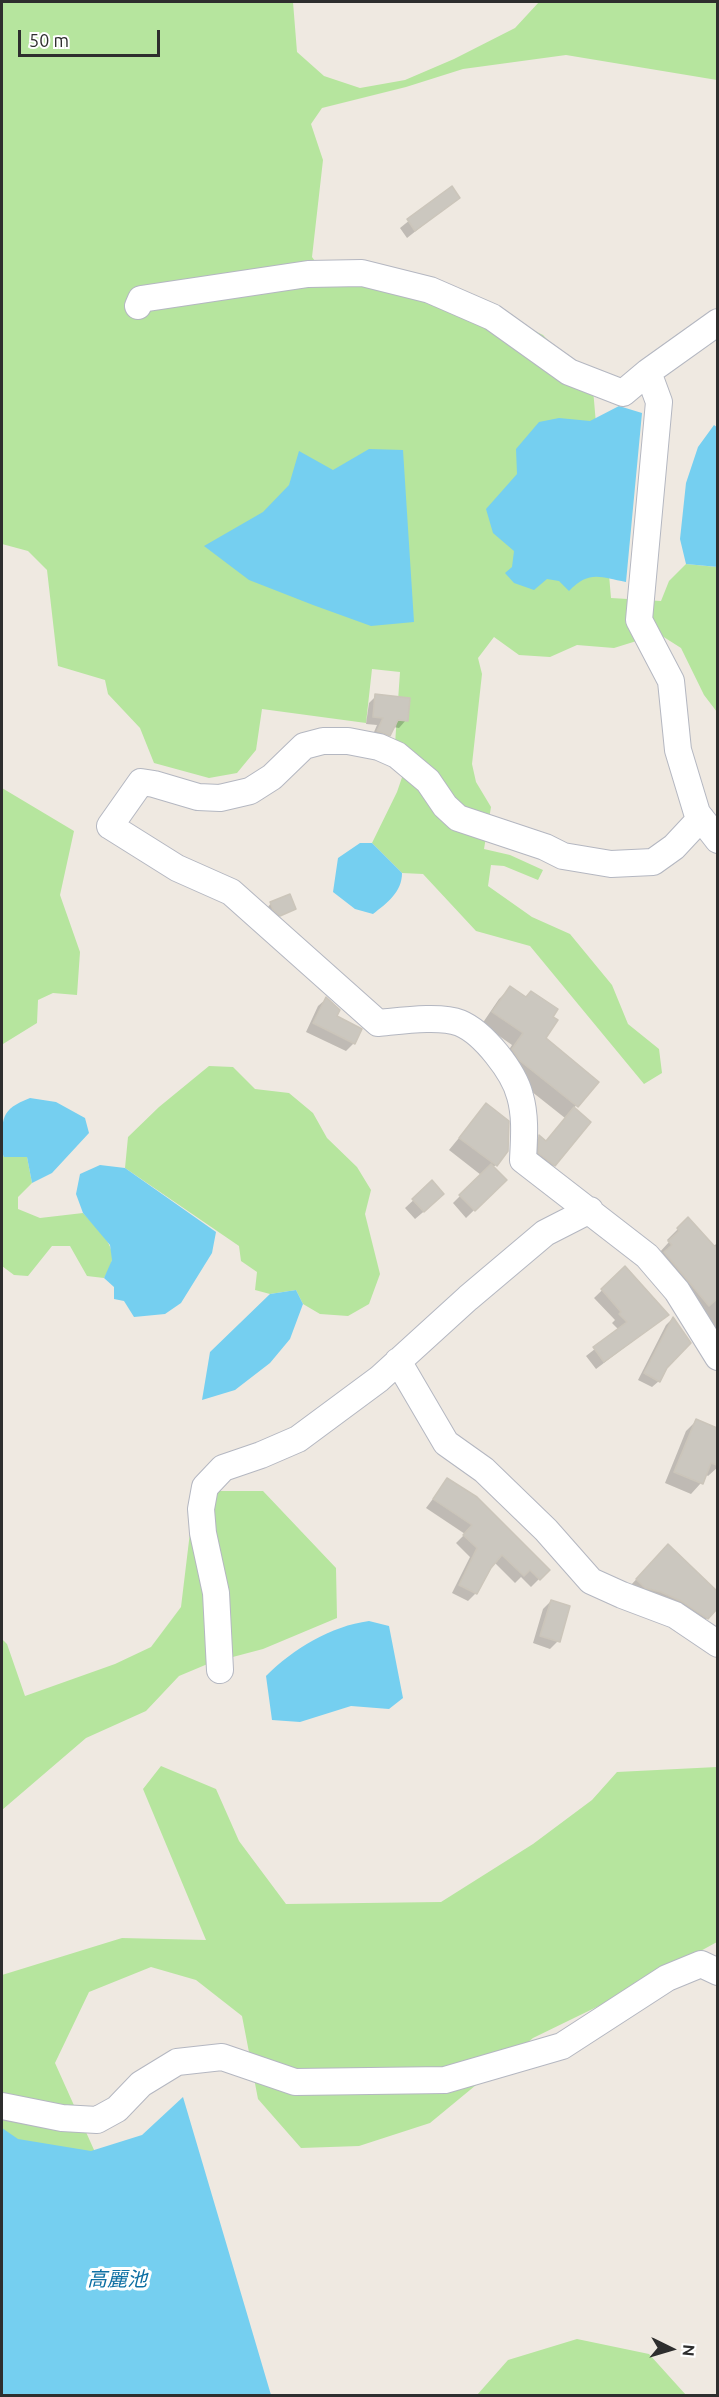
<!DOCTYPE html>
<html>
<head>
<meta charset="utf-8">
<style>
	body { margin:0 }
	#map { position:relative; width:719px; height:2397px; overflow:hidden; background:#efe9e1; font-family:Ubuntu,sans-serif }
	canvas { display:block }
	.frame { position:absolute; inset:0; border:3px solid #2e2e2e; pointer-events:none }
	.north { position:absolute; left:641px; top:2319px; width:60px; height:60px; -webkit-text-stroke:4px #fff; paint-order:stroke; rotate:95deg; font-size:16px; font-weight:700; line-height:24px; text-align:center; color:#2e2e2e }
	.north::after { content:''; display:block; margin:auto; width:21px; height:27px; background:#2e2e2e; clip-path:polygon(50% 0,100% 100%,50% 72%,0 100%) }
	.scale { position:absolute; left:18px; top:30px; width:142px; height:27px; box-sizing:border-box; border:3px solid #2e2e2e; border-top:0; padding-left:8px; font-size:18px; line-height:21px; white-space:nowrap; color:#2e2e2e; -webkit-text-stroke:4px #fff; paint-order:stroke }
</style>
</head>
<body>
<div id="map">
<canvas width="719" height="2397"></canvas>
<div class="frame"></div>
<div class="north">N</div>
<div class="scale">50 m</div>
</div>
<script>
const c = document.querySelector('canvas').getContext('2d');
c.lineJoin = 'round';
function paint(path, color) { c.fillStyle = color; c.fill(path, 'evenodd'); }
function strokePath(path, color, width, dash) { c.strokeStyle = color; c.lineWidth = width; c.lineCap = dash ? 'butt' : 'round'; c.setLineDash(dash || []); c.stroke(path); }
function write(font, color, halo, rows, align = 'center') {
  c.font = font + ' Ubuntu,"Noto Sans JP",sans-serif'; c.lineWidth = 6; c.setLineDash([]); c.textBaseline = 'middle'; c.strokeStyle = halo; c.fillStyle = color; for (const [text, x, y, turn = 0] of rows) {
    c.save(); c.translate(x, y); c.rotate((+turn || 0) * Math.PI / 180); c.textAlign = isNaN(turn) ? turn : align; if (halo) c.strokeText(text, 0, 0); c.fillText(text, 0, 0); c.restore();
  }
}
paint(new Path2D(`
	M2,2H293L297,52L324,76L360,88L405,80L454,59L515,28L539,2H717V80L566,55L463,69L406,87L322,108L311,124L323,160L312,257L321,269L447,288L543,335L593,389L611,598L661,601L669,581L686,564L717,567V712L704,695L681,648L659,634L614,648L577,645L550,657L519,655L494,637L478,658L482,674L472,764L476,782L491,807L484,849L510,855L543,870L538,880L504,866L491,865L488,886L532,917L570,934L612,985L628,1024L659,1049L662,1073L644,1084L530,946L476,931L423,874L402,873L372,843L397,792L409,757L395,744L400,672L372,669L366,723L262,709L256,750L237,773L209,778L154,763L140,728L108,694L105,680L58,666L47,570L28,551L2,544Z
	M2,788L74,831L60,895L80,952L77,995L53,993L38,1000L37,1023L3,1044L2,1048Z
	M209,1066L233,1067L255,1089L289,1093L313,1113L327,1138L357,1167L371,1190L365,1214L380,1274L369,1304L348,1316L320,1314L303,1304L296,1290L270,1294L255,1290L257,1272L241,1261L239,1246L125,1168L128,1137L159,1107Z
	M2,1153L4,1157H27L32,1183L18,1197V1209L40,1218L83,1213C94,1225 115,1243 112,1260C111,1266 107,1273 104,1278L87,1276L70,1246H52L28,1276L14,1275L2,1266Z
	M195,1491H263L336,1568L337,1618L263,1649L210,1663L179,1676L146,1711L86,1738L2,1810V1639L7,1644L25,1696L115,1664L151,1647L181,1607Z
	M161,1766L216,1789L239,1841L286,1904L441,1902L533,1844L592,1800L617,1772L717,1767V1942L609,2001L533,2038L430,2123L359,2146L301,2148L258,2099L242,2016L196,1980L151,1967L89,1992L55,2063L204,2395L2,2396V1975L122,1938L206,1940L143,1789Z
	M577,2339L649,2354L686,2395H477L508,2360Z`), '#b6e59e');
paint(new Path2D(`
	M619,406L642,413L626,582C600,577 589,570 569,591L559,581L547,579L534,590L514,583L505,573L512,567L514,551L493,533L486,509L517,474L516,449L539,422L559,418L590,421Z
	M714,425L718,428V567L686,564L680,539L686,483L698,447Z
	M369,449L403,450L414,622L371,626L313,605L249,580L204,546L263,512L289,485L299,451L333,470Z
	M360,843H372L402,873C402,892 387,903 373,914L355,909L333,892L338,858Z
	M30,1098L56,1102L85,1118L89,1133L52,1173L32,1183L27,1157H4L2,1153C2,1117 0,1110 30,1098Z
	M100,1165L125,1168L216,1232L212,1253L181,1303L165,1314L134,1317L124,1301L114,1299V1287L104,1278L112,1260L110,1245L83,1213L76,1194L80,1174Z
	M296,1290L303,1304L290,1339L270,1363L235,1390L202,1400L210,1352L270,1294Z
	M369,1621L389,1626L403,1698L389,1709L351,1706L300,1722L272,1720L266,1676C293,1649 331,1626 369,1621Z
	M183,2097L271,2395H2V2128L18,2139L91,2151L142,2135Z`), '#75cff0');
paint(new Path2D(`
	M436,199H456L407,238L400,228Z
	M376,696L406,720L399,728L393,727L382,742L371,739L377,725L366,724L369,703Z
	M271,903L294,909L276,918L268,907Z
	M510,988L544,1038L597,1082L573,1109L554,1165L542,1177L528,1149L539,1137L545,1142L565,1118L507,1072L501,1062L512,1045L482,1024L499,999Z
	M326,999L335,1017L354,1043L346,1051L306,1032L318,1006Z
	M486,1105L507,1151L493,1168L505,1180L466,1218L453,1203L481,1175L449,1150Z
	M432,1183L435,1202L415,1219L405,1208Z
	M688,1219L713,1246L718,1243V1354L659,1253L669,1242L667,1240Z
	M625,1268L667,1315L596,1369L586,1356L619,1330L612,1323L615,1320L594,1298Z
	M672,1319L666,1367L659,1381L652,1387L638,1380L666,1325Z
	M697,1420L718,1428V1467L708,1476L705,1474L701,1483L691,1494L665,1483L686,1431Z
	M447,1480L548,1570L531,1587L521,1577L515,1583L494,1562L476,1593L468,1601L452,1593L470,1557L456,1543L465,1534L426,1508Z
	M668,1546L718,1593V1607L699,1626L629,1587Z
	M551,1601L558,1641L550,1649L533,1643L543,1609Z`), '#0003');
const building = new Path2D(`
	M452,186L460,198L415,231L407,219Z
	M375,694L410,698L408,721L398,720L390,736L377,731L383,718L373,717Z
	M290,894L296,909L280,916L273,910L270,902Z
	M510,986L526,997L531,991L558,1009L553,1017L558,1020L546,1038L599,1082L578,1107L519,1060L512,1049L523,1033L492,1012Z
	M326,997L340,1010L337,1016L362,1029L355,1044L313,1023Z
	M486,1103L509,1121L508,1151L497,1166L459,1138Z
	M574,1107L591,1122L555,1166L538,1153L539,1135L546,1141Z
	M491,1164L507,1180L475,1211L459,1195Z
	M432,1180L444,1194L424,1212L412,1199Z
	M688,1217L717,1249V1299L709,1306L664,1252L672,1245L668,1241L679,1231L677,1228Z
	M625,1266L669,1315L604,1362L593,1347L627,1322L619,1314L621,1312L601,1289Z
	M673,1317L691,1343L667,1368L660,1382L644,1373Z
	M696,1419L717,1428V1465L711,1463L703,1484L674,1472Z
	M447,1478L477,1497L550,1570L540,1580L530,1570L524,1576L502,1555L491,1568L477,1594L459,1585L477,1548L463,1535L472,1525L433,1499Z
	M668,1544L717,1591V1609L708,1619L681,1601L661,1592L645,1588L636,1579Z
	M551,1600L570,1606L560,1642L540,1636Z`);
paint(building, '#cbc7bf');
strokePath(building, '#cbc5ba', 1.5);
const minor = new Path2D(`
	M138,306L141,299L308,274L362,273L430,290L492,317L569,372L623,393L648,372
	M718,322L648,372L659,402L639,620L671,681L678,750L697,813L718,840
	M701,818L674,847L653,862L611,864L563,856L545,847L458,818L445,806L428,781L397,755L379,747L348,741H323L304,746L272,777L250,791L220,798L198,797L154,784L141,782L110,826L177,868L231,892L378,1023C400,1021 440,1015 460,1023C484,1033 514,1072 520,1096C526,1117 524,1139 523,1160L647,1256L677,1291L718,1357
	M398,1361L446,1443L484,1470L546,1530L591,1581L622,1595L675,1615L718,1644
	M220,1670L216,1593L203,1533L201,1509L205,1487L223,1468L261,1455L298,1439L379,1379L468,1298L545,1233L590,1210
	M2,2106L62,2118L97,2120L117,2109L141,2084L177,2062L222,2057L295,2082L445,2080L562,2046L667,1978L701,1964L718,1972`);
strokePath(minor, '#b4b7c1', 28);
strokePath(minor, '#fff', 26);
write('italic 20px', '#0d6fa3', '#fff', [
	["高麗池",117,2279]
]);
</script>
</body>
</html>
